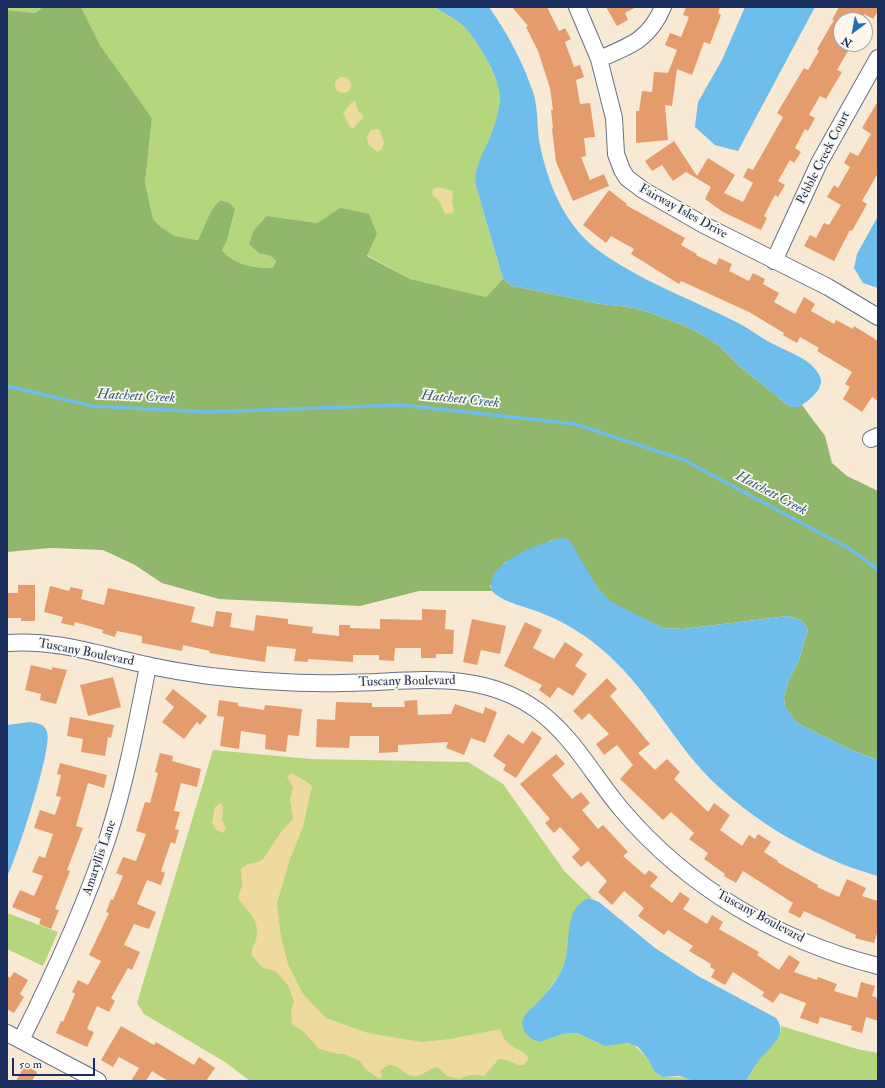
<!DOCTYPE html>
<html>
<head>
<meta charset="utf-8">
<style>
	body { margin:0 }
	#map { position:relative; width:885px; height:1088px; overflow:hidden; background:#f7e9d4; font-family:"IM FELL Double Pica",serif }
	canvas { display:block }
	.frame { position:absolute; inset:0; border:8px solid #1b2f5e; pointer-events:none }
	.north { position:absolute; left:833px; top:12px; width:40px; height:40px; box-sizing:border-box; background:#fbf7ec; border:1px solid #a1a7b3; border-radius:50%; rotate:212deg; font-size:11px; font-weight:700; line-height:16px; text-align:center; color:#1b2f5e }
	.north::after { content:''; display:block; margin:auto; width:14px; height:18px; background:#1f6fb2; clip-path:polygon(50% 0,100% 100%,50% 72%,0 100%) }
	.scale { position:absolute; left:12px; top:1058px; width:83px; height:18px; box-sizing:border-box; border:2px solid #1b2f5e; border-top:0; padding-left:5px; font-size:12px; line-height:14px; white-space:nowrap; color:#1b2f5e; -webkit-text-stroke:3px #fbf7ec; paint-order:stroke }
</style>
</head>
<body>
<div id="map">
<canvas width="885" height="1088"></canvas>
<div class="frame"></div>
<div class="north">N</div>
<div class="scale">50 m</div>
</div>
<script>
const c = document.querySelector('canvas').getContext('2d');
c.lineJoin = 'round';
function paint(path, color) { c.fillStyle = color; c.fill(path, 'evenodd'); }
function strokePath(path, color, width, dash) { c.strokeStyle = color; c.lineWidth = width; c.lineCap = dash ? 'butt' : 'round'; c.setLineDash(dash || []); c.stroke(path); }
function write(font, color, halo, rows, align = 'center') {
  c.font = font + ' "IM FELL Double Pica",serif'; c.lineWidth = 3.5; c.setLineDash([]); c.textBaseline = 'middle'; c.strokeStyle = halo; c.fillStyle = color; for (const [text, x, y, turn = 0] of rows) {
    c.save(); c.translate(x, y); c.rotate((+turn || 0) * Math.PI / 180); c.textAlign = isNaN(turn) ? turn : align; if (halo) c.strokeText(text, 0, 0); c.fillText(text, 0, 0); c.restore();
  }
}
paint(new Path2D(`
	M7,7H43L35,13L7,10Z
	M81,7H435C443,13 453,17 461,24C480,41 491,67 500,90C501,111 493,132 485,150C479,163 474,172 476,186L503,279L486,297L410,279L367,255L377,234L340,208L317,223L267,216L260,254L269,255L276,261L273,268C256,269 232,264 222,250L227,241L235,209L230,203L221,200C210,207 205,227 198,240L175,236L162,228L153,219L145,183L152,118L100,45Z
	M213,750L311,759L468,762L503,784L565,872L592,898H589L572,917L566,959L559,975L546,993L526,1015L536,1040L540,1042L563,1034L577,1033L605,1046L623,1043L633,1044L648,1059L658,1075C669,1080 680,1074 693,1081H250L225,1062L144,1014L137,1003Z
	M7,913L58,932L43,966L7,949Z
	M781,1026L857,1049L878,1053V1081H746L757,1063L781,1031Z`), '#b5d67d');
paint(new Path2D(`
	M43,7H81L100,45L152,118L145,183L153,219L162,228L175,236L198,240C205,227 210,207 221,200L230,203L235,209L227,241L222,250C232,264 256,269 273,268L276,261L269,255L260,254L249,244L254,230L267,216L317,223L340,208L369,214L377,234L367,256L410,279L486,297L503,279L512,286L518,287L601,304L629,307L645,311L683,325L703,335L720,346L743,369L790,407H799L802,405L825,436L832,463L847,476L878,491V760L851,750L797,723L785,707L784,697L788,682L799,660L808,630L802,621L788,616L683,629L663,628L610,602L599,590L592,579L552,540L504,563L490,586L492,591H419L360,606L219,599L162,583L135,565L103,550L50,548L7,552V10L35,13Z`), '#90b76c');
paint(new Path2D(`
	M335 85a8 8 0 1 1 16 0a8 8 0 1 1-16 0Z
	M355,101L358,110L364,117L353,128L350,127L343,113L352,102Z
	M377,129L380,130L384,143L382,149L377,152L368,144L367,137L371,130Z
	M438,187L453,191L452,201L454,211L452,213L445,214L439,201L432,194L433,189Z
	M291,773L306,781L312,786L303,827L290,859L277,903L281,937L288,964L303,994L326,1018L368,1033L422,1042L450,1039L500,1029C508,1053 519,1044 529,1058L524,1065C514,1066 508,1058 499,1059L484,1076C477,1074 467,1074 460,1079L447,1076L438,1067C428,1068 423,1077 414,1076C401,1076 396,1055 380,1071L382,1075L380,1079L365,1069L360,1061L344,1054H338L319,1049L303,1031L292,1025L291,1011L294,1002L288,985L275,971L264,968L260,965L252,955C251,948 254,946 256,940C261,922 249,912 239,900L238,897L242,886L241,869L248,864L258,862L263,859L281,832L293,819L290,800L293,787L287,777Z
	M221,803L223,809L222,820L226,828L223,833L216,830L212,823L215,807Z`), '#eeda9e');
paint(new Path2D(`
	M435,7H489C508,34 524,64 534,95C538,110 537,126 539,140C547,183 565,228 602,253C646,284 697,301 744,326C751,330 757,335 764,339C779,348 796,353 809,363C814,367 820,374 821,380C822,391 807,402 799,407H790L743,369L720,346L703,335L683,325L645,311L629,307L601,304L518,287L512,286L503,279L476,186C473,168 484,153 490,137C495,125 499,111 500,98C501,80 475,35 461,24C453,17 443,13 435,7Z
	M745,7H815L738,151L715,145L695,127L698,102L722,60Z
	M878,216V288L863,283L854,268L857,254Z
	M561,538L569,540L573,546L599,590L610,601L663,628L683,629L788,616L802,621L808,630L799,660L788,682L784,697L785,707L797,723L851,750L878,760V876C812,858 737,813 693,760C661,720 635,674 594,643C579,631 561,621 544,614C528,607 503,603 492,591C483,563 541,543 561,538Z
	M30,722C37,723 45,724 47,732C53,748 16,859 7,877V725Z
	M589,898L599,902L655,948L698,976L776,1018C790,1035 767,1049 758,1062C753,1068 750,1075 746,1081H693L680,1076L662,1077L655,1072L648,1059L638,1047L628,1043L605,1046L577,1033L563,1034L540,1042C530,1040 518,1029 524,1017C526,1012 532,1008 536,1004C548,991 560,978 565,961C571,940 564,907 589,898Z`), '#6fbdea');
strokePath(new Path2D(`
	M7,386L92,406L207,412L401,405L575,424L684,460L850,549L878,570`), '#6fbdea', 3.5);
paint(new Path2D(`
	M512,7H547L559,31L565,28L571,39L565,42L574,67L580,65L584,77L576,80L580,104L590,103L595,137L584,138L586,156L581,157L590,180L604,174L609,186L573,201L556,162L552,129L553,128L551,110H553L550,88L538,51L526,27L528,26Z
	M606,7H636L625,13L628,20L617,26Z
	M686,7H720L718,13L721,15L710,44L704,42L692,75L677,69L672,106L665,105L668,140L636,143V111H639L642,91L652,92L654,72L668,73L677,50L665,45L670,33L681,37L689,17L683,15Z
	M839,7H878V11L873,19L864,14L861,20H841V44H852L837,70L842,72L826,99L820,96L809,115L815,118L808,131L805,129L795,148L801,152L794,163L790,160L778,181L785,185L778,197L775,195L764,216L767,218L761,230L723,212L705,199L711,187L686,172L673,181L662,165L652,171L645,161L674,141L697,176L708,158L735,175L724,193L743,202L753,183L743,177L748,168L753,170L783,117L777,113L804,68L808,70L819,51L817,49L834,20H832Z
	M878,101V173L862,201L867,204L852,231L850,230L834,261L804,246L810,235L816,238L824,223L829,225L841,205L827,197L834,185L838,188L850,167L844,163L850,152L858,156L871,134L862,128Z
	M609,190L627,204L626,205L685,238L681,245L697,254L696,255L716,265L719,258L732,264L729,271L749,281L753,273L765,279L763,284L779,293L774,302L795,314L804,297L815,304L811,311L834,324L836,320L853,329L854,326L878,341V401L872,397L862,412L843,399L850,387L845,384L852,372L817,351L819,348L800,337L797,343L783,335L784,333L749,312L681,281L679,284L631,254L634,249L611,236L606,243L583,225Z
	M18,585H35V621H21V618H7V593H18Z
	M50,586L69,591L71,587L83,590L81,599L104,605L108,588L195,607L191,622L213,627L216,611L232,613L230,627L254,631L256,615L288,619V624L313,627L312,633L339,636V625H350V628L380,629V619L422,620V609L446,610L445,629L454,630L453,654H436V658H421V648H395L394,661L379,660V655H353V662L308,659V662L294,661L296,649L267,646L265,662L209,653L210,651L183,645L182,651L142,643V636L117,631L115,637L102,633L103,630L75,622L74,626L61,623L63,617L44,612Z
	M472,619L506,626L500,654L481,650L477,665L463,662Z
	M525,622L542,630L533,648L554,659L565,642L583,654L575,666L587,674L573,696L558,687L550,698L539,690L542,685L504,666Z
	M31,665L52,670V667L67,670L56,704L40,700L41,694L25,690Z
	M113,677L121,707L88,716L80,685Z
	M607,678L617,689L610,696L650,744L638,753L655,770L667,759L680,772L674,779L708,812L714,803L730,815L720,830L742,846L749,835L755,839L758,834L771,842L764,852L778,861L777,862L818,885L817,887L839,897L847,879L866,888L862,896L878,901V930L874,943L855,938L856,935L804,911L800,918L788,912L793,903L743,871L736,883L724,876L725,874L704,859L708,853L689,839L694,833L671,812L663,820L620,779L633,765L617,745L604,755L596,744L609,734L589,713L582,720L573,711Z
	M173,689L207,716L200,725L197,722L184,739L162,722L174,707L165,699Z
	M219,700L238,703V706L264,710L265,705L302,709L299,736L288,735L286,752L265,749L266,735L241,731L239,749L220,746L224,717L217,716Z
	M417,700L418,715L451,714L455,704L483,714L485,707L497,712L485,743L471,738L464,755L446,748L448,742L398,745V752L379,753V736H350L349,748L316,747L317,719L335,720L336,702L372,703V707H405L404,701Z
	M70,717L114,725L111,738L108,737L105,756L81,752L83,739L67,736Z
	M532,731L542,738L516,778L503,770L506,765L493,756L508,734L523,744Z
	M160,753L173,756L172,761L201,769L197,787L181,783L174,811L180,812L175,829L179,830L175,844L171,842L161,871L165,873L161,885L147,880L137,904L156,912L149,929L134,924L124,945L140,952L132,970L128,968L111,998L115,1001L109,1012L97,1006L87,1029L94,1032L87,1047L56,1033L61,1021L63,1022L75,994L72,992L78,980L88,985L101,961L89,955L109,913L106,912L111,899L113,900L123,876L116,873L123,857L136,861L146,834L136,831L145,802L150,803L158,773L155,772Z
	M556,754L565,764L552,775L572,799L581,792L590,803L582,810L598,829L603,825L618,841L628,852L623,856L645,875L649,870L658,877L650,886L672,903L680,892L690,899L683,909L707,924L712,915L723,922L719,929L759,952L757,955L779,970L789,955L800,962L794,972L817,980L818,977L837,984L834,991L857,998L861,982L875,986L872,996L878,998V1021L866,1017L862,1033L851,1030L852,1026L820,1017L818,1024L800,1018L806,1003L780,993L773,1003L762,996L764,992L733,972L725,985L711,977L715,970L710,967L711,964L689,951L693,946L668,930L664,935L638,916L644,908L624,891L612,905L598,892L607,881L588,861L581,867L572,857L580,849L560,827L554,833L545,823L550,819L520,784Z
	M60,763L107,775L104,788L88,783L76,826L83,828L67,870L70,871L55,909L59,910L51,929L39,924L41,919L12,907L20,890L34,896L43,876L32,872L39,856L45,858L53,834L34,828L40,810L55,815L61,797L56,796L61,775L57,774Z
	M14,972L28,980L20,994L24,997L14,1013L7,1009V976L10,978Z
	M121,1026L154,1045L156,1042L194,1065L199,1057L215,1068L206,1081H168L152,1071L146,1081H131L139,1068L119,1057L113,1067L101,1060Z
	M25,1065L37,1072L32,1081H16Z`), '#e49c6d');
const minor = new Path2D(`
	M577,7L599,59L614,118L616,154L622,170L627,178L643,190L704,225L828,287L878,317
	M599,59C630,46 649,40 663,7
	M774,261L819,163L878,58
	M871,439L878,436
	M7,643C55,639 100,655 147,665C167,670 189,673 210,676C253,681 298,684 342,683C410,683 477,667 537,710C573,736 594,777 622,810C688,888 779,941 878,966
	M7,1033L98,1081
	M21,1040C54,974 85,907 108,837C126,781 137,723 148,666`);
strokePath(minor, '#687087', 18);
strokePath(minor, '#fff', 16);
write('13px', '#1b2f5e', '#fbf7ec', [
	["Pebble Creek Court",824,158,-63],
	["Fairway Isles Drive",683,212,29],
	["Tuscany Boulevard",86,653,11],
	["Tuscany Boulevard",407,682,-1],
	["Amaryllis Lane",100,858,-71],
	["Tuscany Boulevard",760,917,28]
]);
write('italic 14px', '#345a88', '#fbf7ec', [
	["Hatchett Creek",136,397,3],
	["Hatchett Creek",460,400,6],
	["Hatchett Creek",771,494,28]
]);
</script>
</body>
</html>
